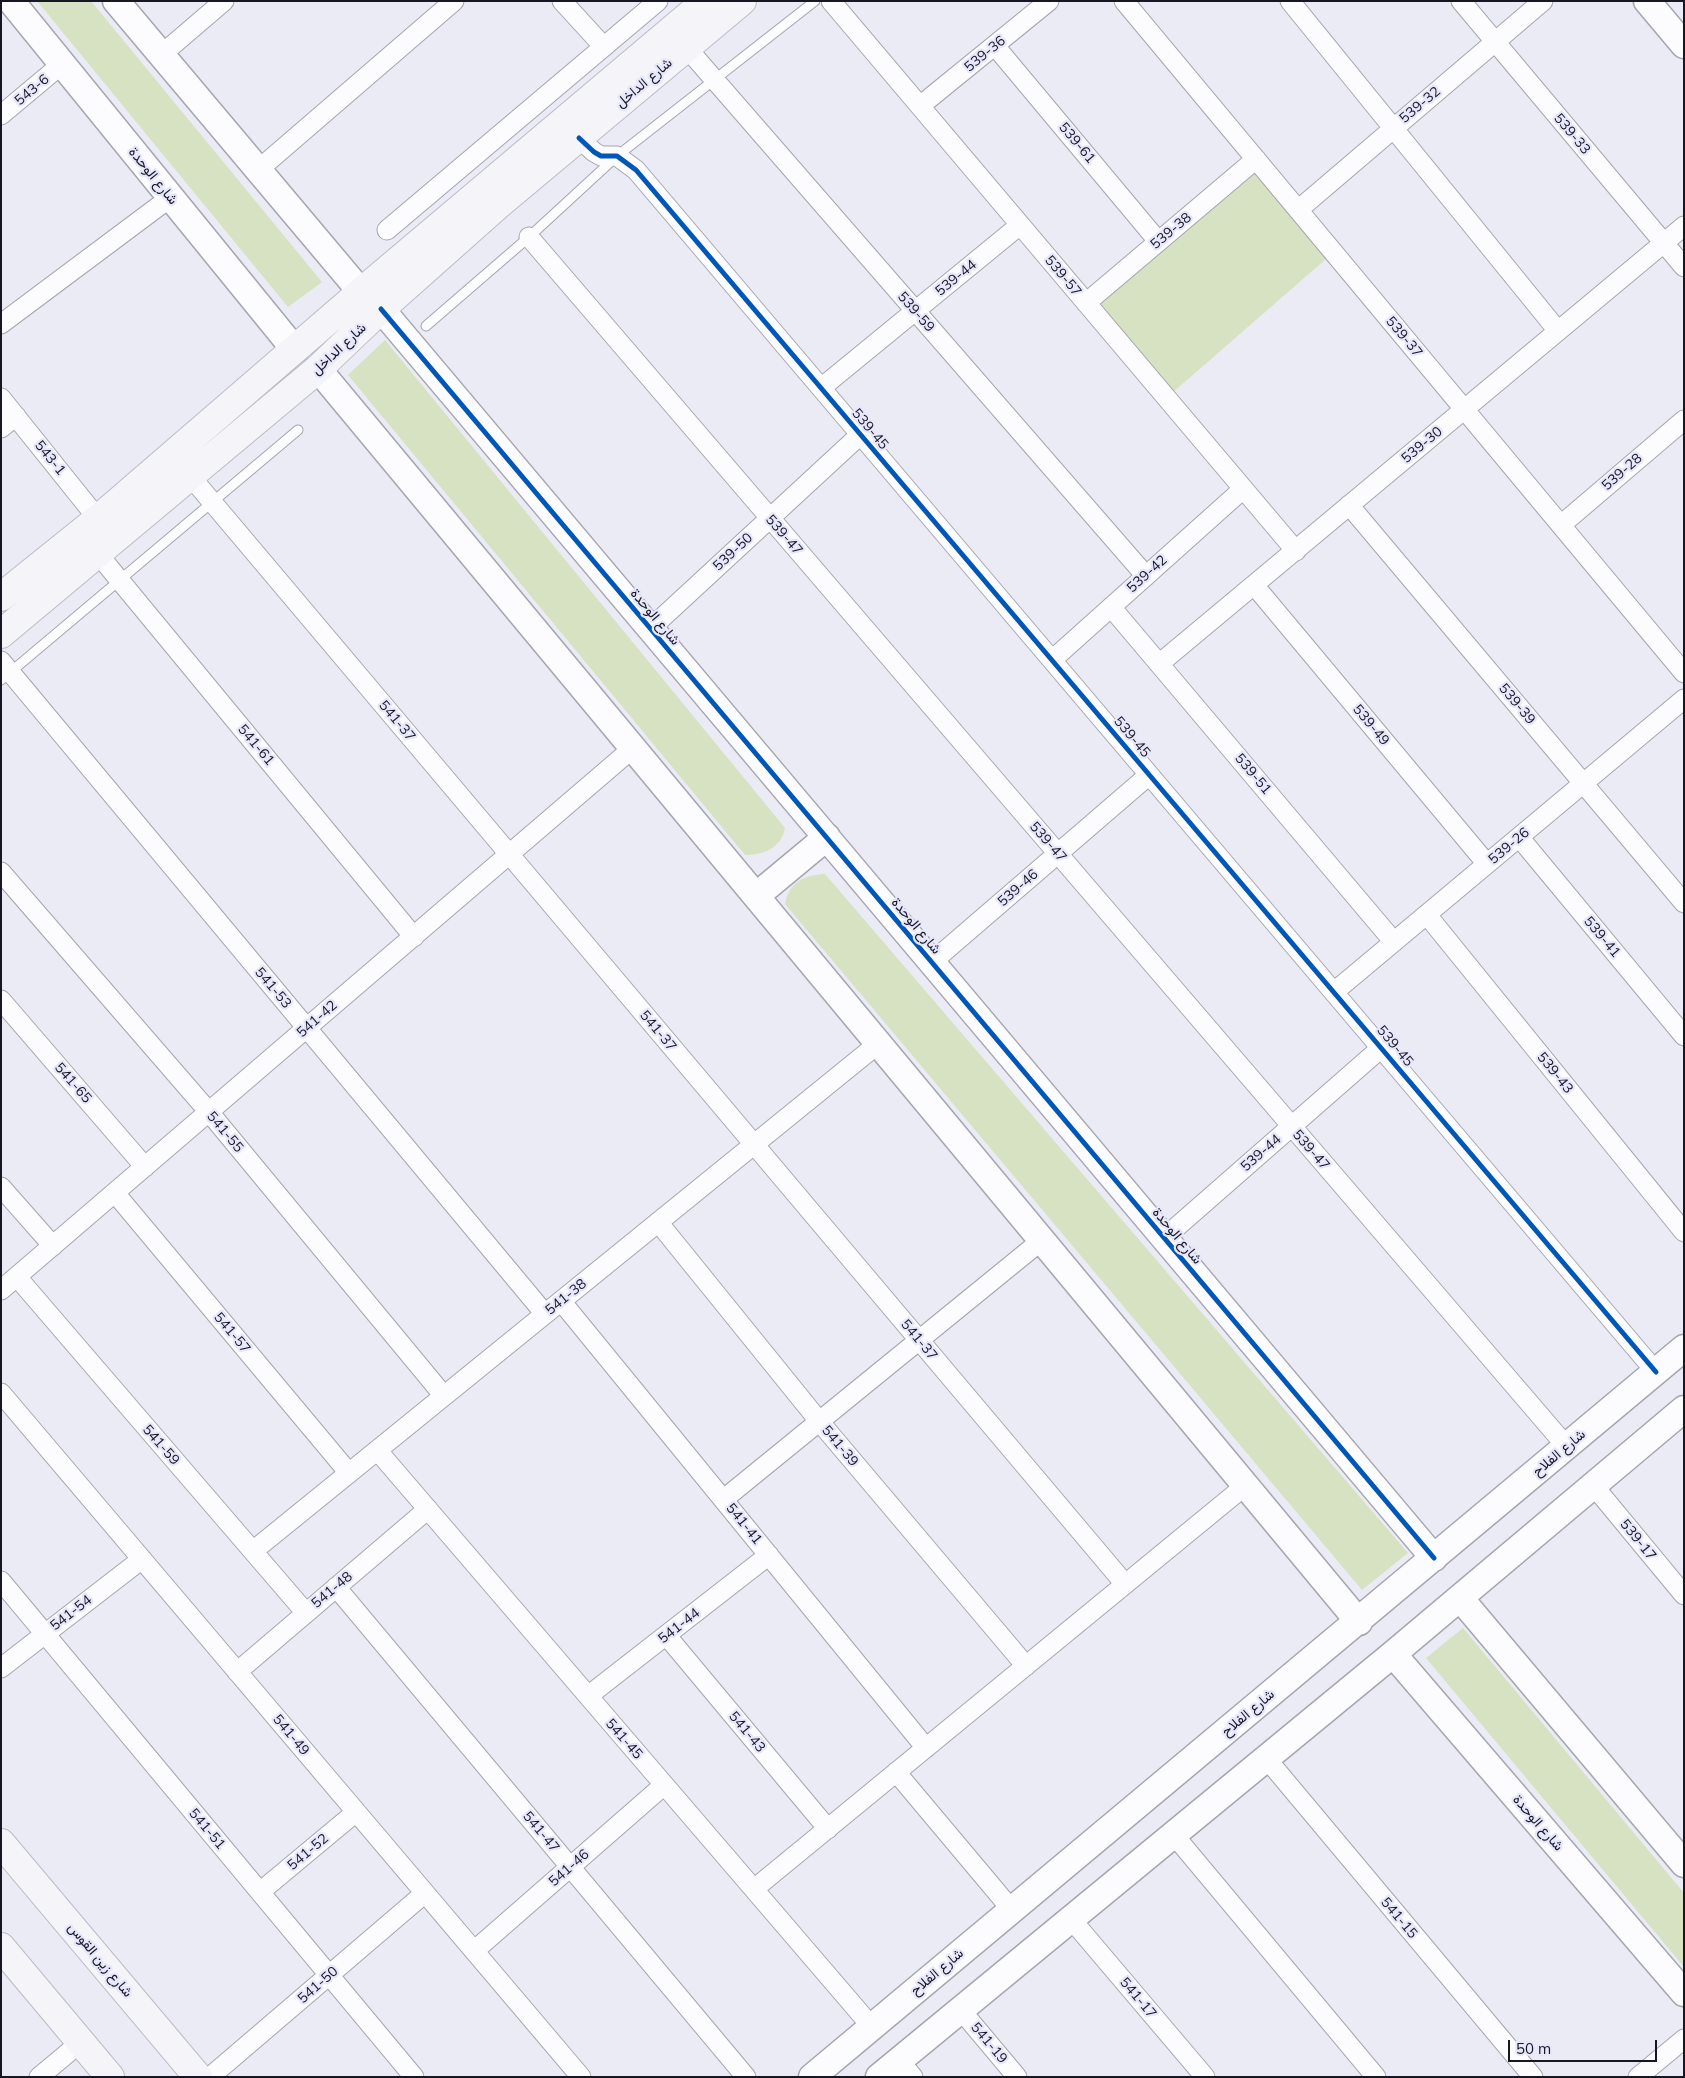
<!DOCTYPE html>
<html>
<head>
<meta charset="utf-8">
<style>
	body { margin:0 }
	#map { position:relative; width:1685px; height:2078px; overflow:hidden; background:#ebebf6; font-family:Mulish,sans-serif }
	canvas { display:block }
	.frame { position:absolute; inset:0; border:2px solid #171723; pointer-events:none }
	.scale { position:absolute; left:1508px; top:2040px; width:149px; height:22px; box-sizing:border-box; border:2px solid #171723; border-top:0; padding-left:6px; font-size:15px; line-height:18px; white-space:nowrap; color:#171723; -webkit-text-stroke:4px #e7e7fb; paint-order:stroke }
</style>
</head>
<body>
<div id="map">
<canvas width="1685" height="2078"></canvas>
<div class="frame"></div>
<div class="scale">50 m</div>
</div>
<script>
const c = document.querySelector('canvas').getContext('2d');
c.lineJoin = 'round';
function paint(path, color) { c.fillStyle = color; c.fill(path, 'evenodd'); }
function strokePath(path, color, width, dash) { c.strokeStyle = color; c.lineWidth = width; c.lineCap = dash ? 'butt' : 'round'; c.setLineDash(dash || []); c.stroke(path); }
function write(font, color, halo, rows, align = 'center') {
  c.font = font + ' Mulish,Vazirmatn,sans-serif'; c.lineWidth = 4.5; c.setLineDash([]); c.textBaseline = 'middle'; c.strokeStyle = halo; c.fillStyle = color; for (const [text, x, y, turn = 0] of rows) {
    c.save(); c.translate(x, y); c.rotate((+turn || 0) * Math.PI / 180); c.textAlign = isNaN(turn) ? turn : align; if (halo) c.strokeText(text, 0, 0); c.fillText(text, 0, 0); c.restore();
  }
}
paint(new Path2D(`
	M37,1H91L322,282L288,307Z
	M1256,159L1334,252L1164,400L1086,303Z
	M385,340L785,828C781,848 764,855 745,855L348,375Z
	M825,874L1408,1553L1362,1590L785,904C789,882 804,875 825,874Z
	M1463,1628L1684,1893V1967L1426,1658Z`), '#d6e2c2');
const lane = new Path2D(`
	M426,326L529,237L617,156L815,1
	M1,680L298,430`);
const street = new Path2D(`
	M562,1L604,47
	M831,1L1296,551
	M1124,1L1684,673
	M1290,1L1558,331
	M1461,1L1684,267
	M995,46L1158,241
	M686,47L1146,576
	M161,55L224,1
	M920,106L1049,1
	M1,115L62,64
	M579,138L594,152L601,156H617L636,170L1656,1372
	M258,170L454,1
	M1298,210L1543,1
	M387,230L658,1
	M529,237L1567,1447
	M1086,303L1256,159
	M1,324L171,197
	M821,388L1020,225
	M1,398L98,519
	M1,428L16,416
	M191,477L1125,1584
	M1349,505L1684,903
	M1561,525L1684,420
	M98,554L414,937
	M1254,585L1487,864
	M1111,607L1394,942
	M651,628L860,435
	M1052,660L1243,489
	M1,661L545,1314
	M1159,664L1684,226
	M1519,837L1684,1036
	M1,872L209,1112L444,1396
	M1427,915L1684,1232
	M932,962L1149,775
	M1334,992L1684,699
	M1,1000L145,1167
	M1,1187L53,1246
	M115,1193L349,1473
	M658,1222L819,1421L1026,1666
	M1164,1238L1381,1048
	M17,1277L306,1613
	M1,1290L633,748
	M561,1301L926,1748
	M1,1393L581,2077
	M377,1450L872,2027
	M1593,1485L1684,1595
	M724,1499L1042,1240
	M253,1551L879,1043
	M1,1581L414,2077
	M336,1587L746,2077
	M666,1635L828,1829
	M1,1668L142,1559
	M237,1672L428,1509
	M588,1696L769,1555
	M1266,1758L1533,2077
	M896,1772L1011,1909
	M1174,1835L1376,2077
	M754,1889L1246,1485
	M260,1892L356,1812
	M1071,1919L1205,2077
	M474,1951L664,1785
	M960,2009L1017,2077
	M899,2060L913,2077
	M39,2077L81,2042
	M210,2077L425,1893
	M1638,2077L1684,2039`);
const secondary = new Path2D(`
	M11,1L295,350
	M116,1L361,292
	M1647,1L1684,45
	M381,309L1434,1558
	M318,369L1359,1622
	M756,896L827,837
	M1460,1598L1684,1864
	M1393,1654L1684,1993
	M812,2077L1684,1348
	M879,2077L1393,1654L1684,1409`);
const primary = new Path2D(`
	M1,597L98,519L361,292L706,1
	M1,634L318,369L381,309L498,205L742,1
	M1,1843L198,2077
	M1,1947L110,2077`);
strokePath(lane, '#a5a5b0', 11);
strokePath(street, '#a5a5b0', 21);
strokePath(secondary, '#a5a5b0', 29);
strokePath(primary, '#bcbcc8', 30);
strokePath(lane, '#fcfcfe', 9);
strokePath(street, '#fcfcfe', 19);
strokePath(secondary, '#fcfcfe', 26);
strokePath(primary, '#f4f4f9', 28);
strokePath(new Path2D(`
	M579,138L594,152L601,156H617L636,170L1656,1372
	M381,309L1434,1558`), '#0057b8', 5);
write('14px', '#171723', '#e7e7fb', [
	["539-36",985,54,-39],
	["شارع الداخل",644,83,-40],
	["543-6",32,90,-40],
	["539-32",1420,105,-40],
	["539-33",1572,134,50],
	["539-61",1077,143,50],
	["شارع الوحدة",153,176,51],
	["539-38",1171,231,-40],
	["539-57",1063,276,50],
	["539-44",956,278,-39],
	["539-59",916,312,49],
	["539-37",1404,337,50],
	["شارع الداخل",339,349,-43],
	["539-45",870,429,50],
	["539-30",1422,445,-40],
	["543-1",50,458,51],
	["539-28",1622,472,-41],
	["539-47",784,535,49],
	["539-50",733,552,-43],
	["539-42",1147,574,-42],
	["شارع الوحدة",655,617,50],
	["539-39",1517,704,50],
	["541-37",397,721,50],
	["539-49",1371,725,50],
	["539-45",1132,737,50],
	["541-61",256,745,50],
	["539-51",1253,774,50],
	["539-47",1048,842,49],
	["539-26",1509,846,-40],
	["539-46",1018,888,-41],
	["شارع الوحدة",916,926,50],
	["539-41",1602,937,50],
	["541-53",273,988,50],
	["541-42",317,1019,-41],
	["541-37",658,1031,50],
	["539-45",1395,1046,50],
	["539-43",1555,1073,51],
	["541-65",73,1083,49],
	["541-55",225,1132,50],
	["539-47",1311,1150,49],
	["539-44",1261,1153,-41],
	["شارع الوحدة",1177,1236,50],
	["541-38",566,1297,-39],
	["541-57",232,1333,50],
	["541-37",919,1340,50],
	["541-59",161,1445,49],
	["541-39",840,1446,50],
	["شارع الفلاح",1559,1453,-40],
	["541-41",744,1524,51],
	["539-17",1638,1540,51],
	["541-48",332,1590,-40],
	["541-54",71,1613,-38],
	["541-44",679,1626,-38],
	["شارع الفلاح",1248,1713,-40],
	["541-43",747,1732,50],
	["541-49",291,1735,50],
	["541-45",624,1739,49],
	["شارع الوحدة",1538,1823,49],
	["541-51",207,1829,50],
	["541-47",541,1832,50],
	["541-52",308,1852,-40],
	["541-46",569,1868,-41],
	["541-15",1399,1918,50],
	["شارع زين القوس",100,1960,50],
	["شارع الفلاح",937,1972,-40],
	["541-50",318,1985,-41],
	["541-17",1138,1998,50],
	["541-19",989,2043,50]
]);
</script>
</body>
</html>
